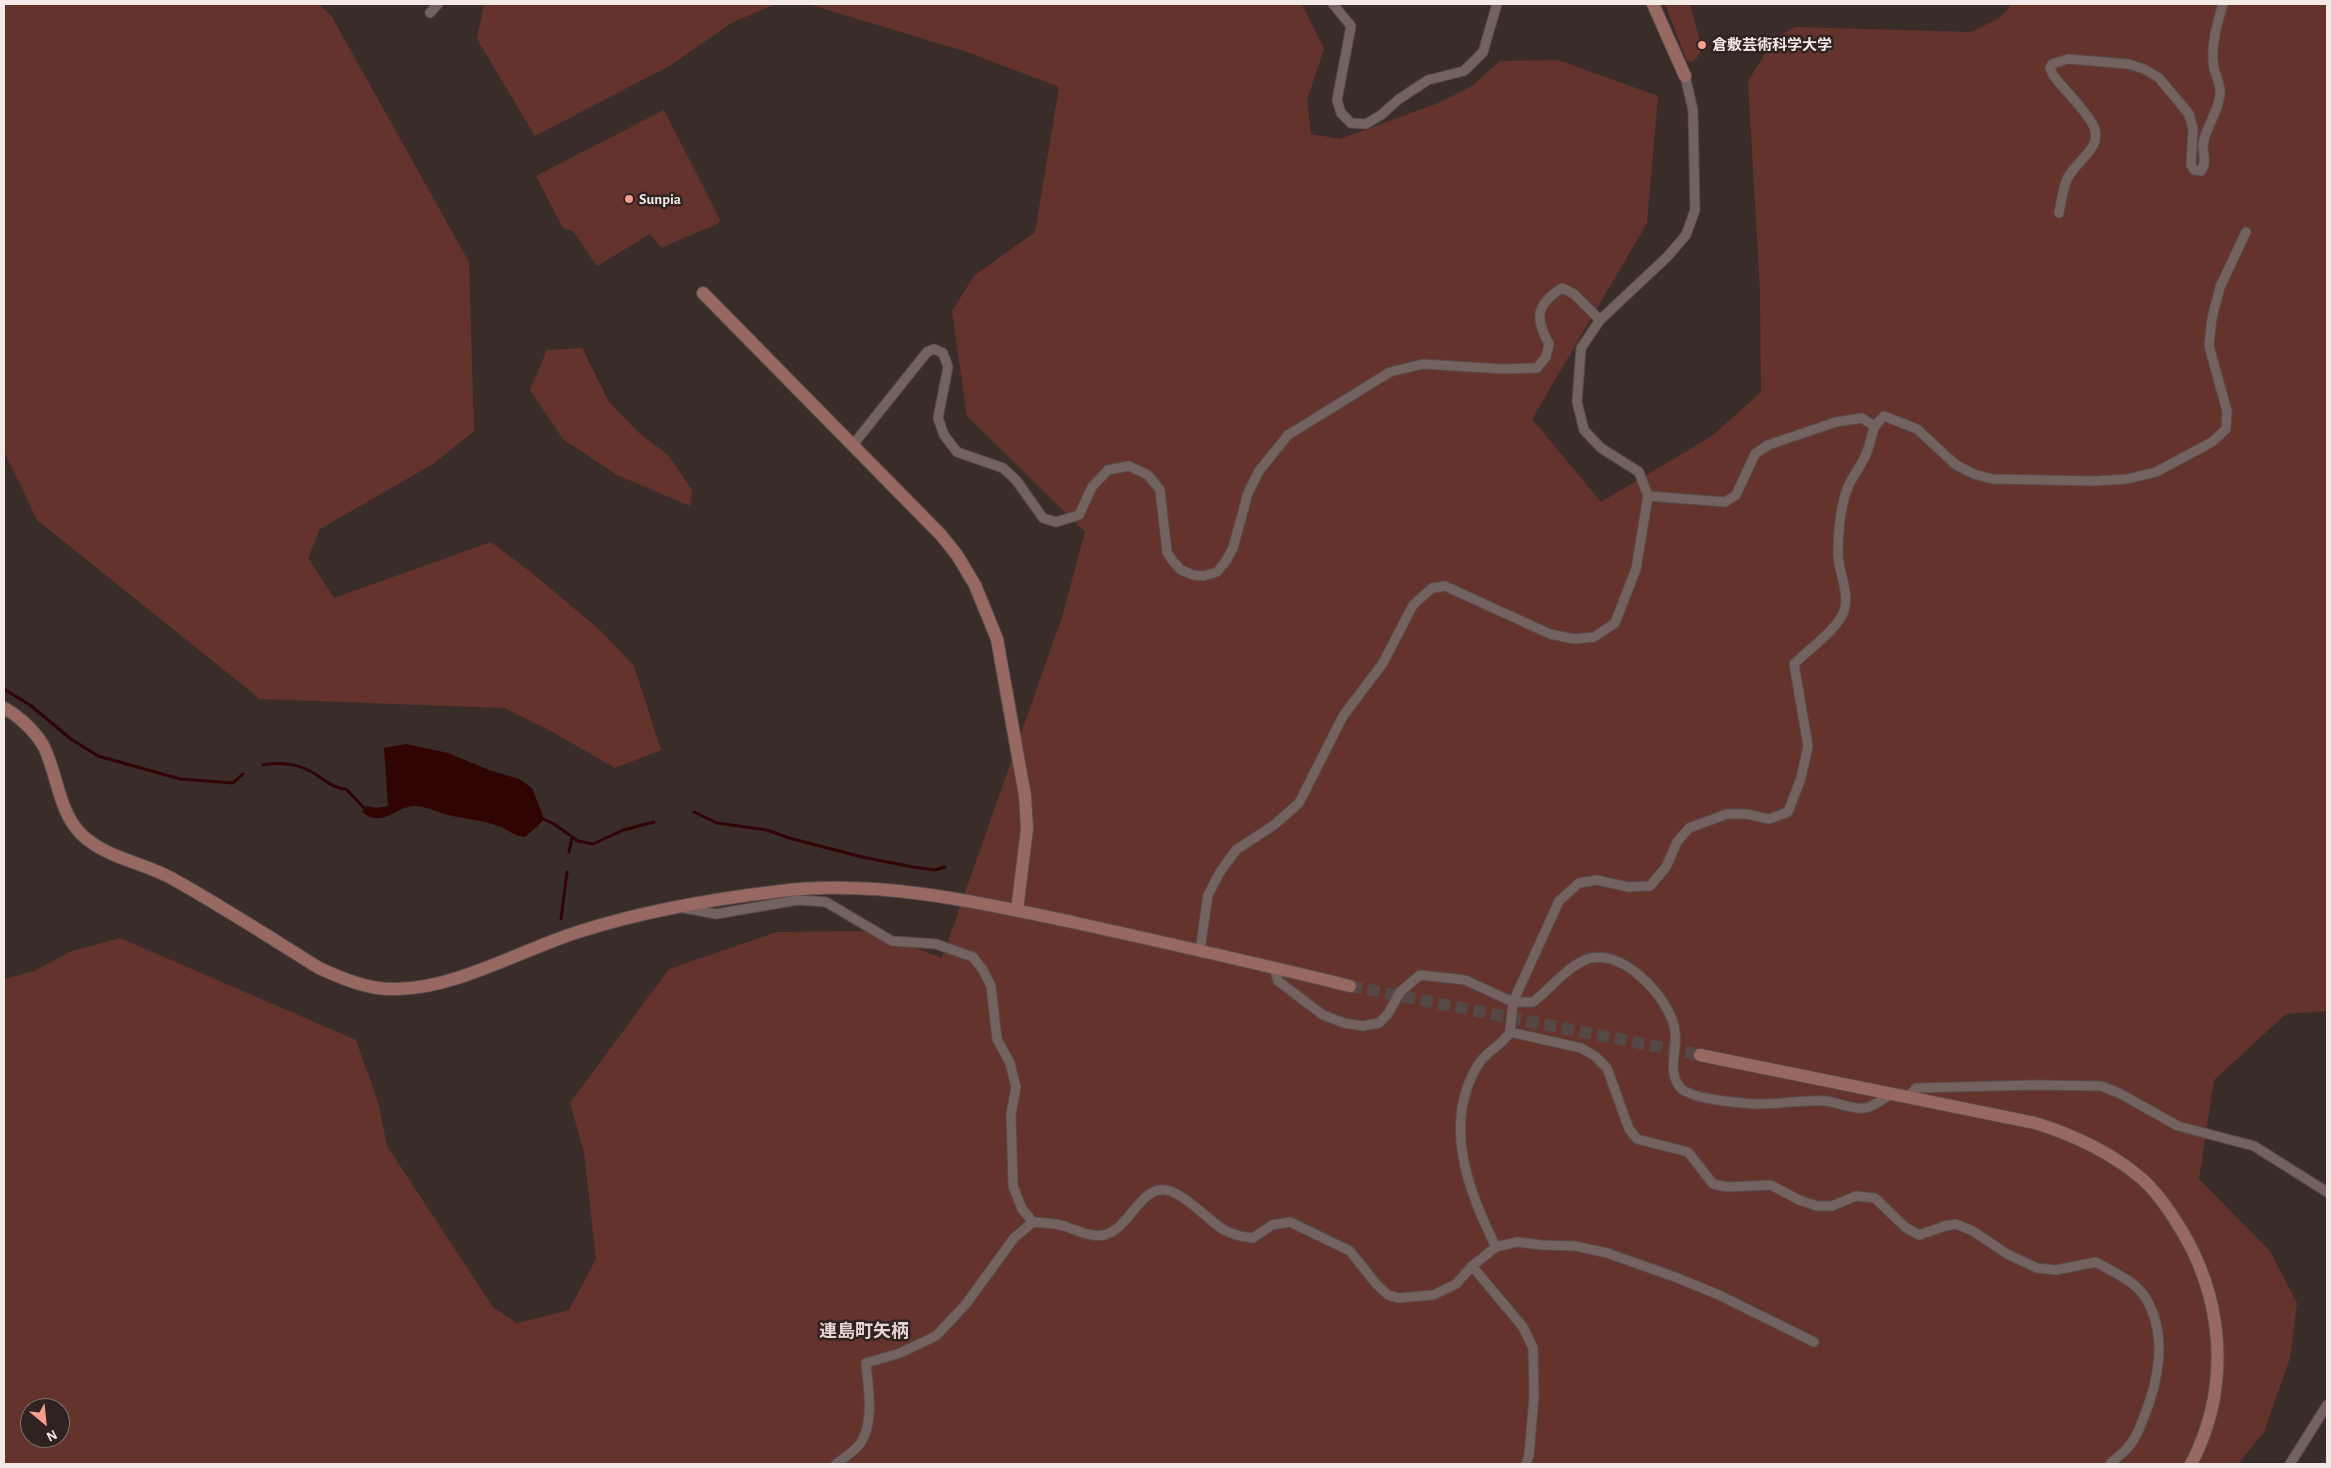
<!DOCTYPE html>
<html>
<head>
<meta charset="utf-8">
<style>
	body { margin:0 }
	#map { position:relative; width:2331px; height:1468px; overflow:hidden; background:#3a2c29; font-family:"Alegreya Sans",sans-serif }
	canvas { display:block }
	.frame { position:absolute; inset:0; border:5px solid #f3eae8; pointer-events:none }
	.north { position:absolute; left:20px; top:1398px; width:50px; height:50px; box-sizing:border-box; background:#302220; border:1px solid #7e7270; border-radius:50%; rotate:152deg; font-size:14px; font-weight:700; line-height:20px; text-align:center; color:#f3eae8 }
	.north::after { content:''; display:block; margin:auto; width:18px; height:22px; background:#f59d8e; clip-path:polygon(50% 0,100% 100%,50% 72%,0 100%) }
</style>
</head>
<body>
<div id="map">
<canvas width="2331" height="1468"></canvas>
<div class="frame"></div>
<div class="north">N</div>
</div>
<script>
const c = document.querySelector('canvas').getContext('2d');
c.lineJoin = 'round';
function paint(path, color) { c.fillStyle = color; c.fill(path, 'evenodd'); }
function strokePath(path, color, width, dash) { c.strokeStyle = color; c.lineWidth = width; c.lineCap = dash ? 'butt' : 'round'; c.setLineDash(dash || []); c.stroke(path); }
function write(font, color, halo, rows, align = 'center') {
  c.font = font + ' "Alegreya Sans","Noto Sans JP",sans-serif'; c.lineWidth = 5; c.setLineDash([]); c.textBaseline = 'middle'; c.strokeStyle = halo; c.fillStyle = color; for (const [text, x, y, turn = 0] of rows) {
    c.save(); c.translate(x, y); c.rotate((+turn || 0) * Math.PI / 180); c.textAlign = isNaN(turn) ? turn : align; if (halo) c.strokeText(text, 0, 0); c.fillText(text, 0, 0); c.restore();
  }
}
paint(new Path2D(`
	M4,4H319L332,17L469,262L474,431L433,464L320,529L308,558L334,598L491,542L532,573L601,631L634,666L661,750L615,768L551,731L504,708L260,699L37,520L4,451Z
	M484,4H776L731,23L671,65L535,136L477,39Z
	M808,4H1302L1324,49L1307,100L1311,134L1340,139L1441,102L1472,86L1500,61L1558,60L1658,96L1647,223L1532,419L1601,502L1712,436L1761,392L1760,290L1748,81L1775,38L1795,27L1971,32L1999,18L2009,8L2010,4H2327V1011L2286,1014L2214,1080L2199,1179L2270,1251L2297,1303L2290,1358L2264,1432L2238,1464H4V979L34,971L72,951L120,938L356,1040L378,1102L387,1146L493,1307L517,1323L569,1310L596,1259L584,1152L570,1103L669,969L777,932L870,931L942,958L1062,617L1085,532L967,416L952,311L974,276L1035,232L1059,87L967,52ZM30,1408H60V1438H30Z
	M1665,4H1690L1702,49L1696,59L1692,62L1687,61Z
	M664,110L721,222L661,248L650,234L597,266L573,231L563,228L536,176Z
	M582,348L609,402L639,433L668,455L692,490L690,506L617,475L563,439L530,390L547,350Z`), '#64342c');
paint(new Path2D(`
	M406,744L448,753L489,770L519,779L532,788L543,816L542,822L525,837C513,836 508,829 498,826C482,820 465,819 449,815C437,812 424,805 412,806C393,809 382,828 362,812L367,806L376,808L388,806L384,748Z`), '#300402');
strokePath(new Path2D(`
	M4,689L30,705L71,739L98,756L180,779L233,783L243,774
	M263,765C280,762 295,763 310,771C322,777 332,789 346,789L368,812
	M694,812L717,823L767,830L789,838L862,857L913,867L935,870L945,867
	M539,817L554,824L578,841L593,844L623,830L654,822
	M569,852L572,837
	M561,919L567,872`), '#300402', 3);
strokePath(new Path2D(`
	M1350,986L1700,1055`), '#564846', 12, [12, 6]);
const street = new Path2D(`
	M1333,4L1351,26L1337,100L1341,113L1351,123L1366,124L1381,115L1399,99L1428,80L1464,71L1483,52L1497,4
	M430,13L438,4
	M2059,213C2061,201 2063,189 2067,179C2076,160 2106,147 2092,123C2081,105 2065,91 2053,75L2050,68L2052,64L2068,59L2128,64L2144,69L2159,78L2189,114L2193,129L2191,165L2194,170L2201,171C2207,164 2203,154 2203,145C2205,127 2219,112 2220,94C2221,85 2216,77 2214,68C2210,47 2217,24 2223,4
	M852,446L927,352L934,349L943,353L948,367L938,418L944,435L957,452L1003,468L1016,480L1043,518L1056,522L1079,515L1092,487L1108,470L1129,466L1148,475L1160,490L1167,552L1172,560L1181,570L1193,575L1203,576L1217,572L1226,561L1233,548L1248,493L1259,471L1288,435L1390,372L1423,364L1502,369L1537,368L1546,357L1549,344C1535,319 1535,305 1562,288L1574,294L1600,320
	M1648,496L1725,502L1736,495L1755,454L1768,445L1836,422L1862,418L1874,426
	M684,908L716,914L798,900L826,902L892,941L936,944L973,957L983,970L991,986L997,1039L1010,1063L1016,1087L1011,1114L1013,1186L1022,1209L1033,1222
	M1200,950L1208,895L1220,872L1236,850L1274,825L1299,803L1343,716L1383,663L1413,605L1432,588L1445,586L1550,634L1574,639L1594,637L1615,623L1636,569L1648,496L1639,472L1601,448L1584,430L1577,402L1581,348L1600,320L1667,257L1686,235L1695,210L1693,110L1685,76
	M1274,968L1278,981L1323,1015L1344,1023L1363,1026L1379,1023L1388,1014L1400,992L1420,975L1465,980L1513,1002H1533C1550,989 1564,970 1583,961C1618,942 1671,998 1675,1031C1678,1051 1667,1068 1679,1086C1687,1099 1739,1103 1755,1104C1778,1105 1802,1099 1827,1101C1838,1103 1854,1110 1865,1108C1873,1107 1884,1098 1892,1094
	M1909,1096L1916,1088L2035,1085L2101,1086L2119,1093L2178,1126L2254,1146L2327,1192
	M1496,1247C1468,1191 1442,1123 1478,1065C1486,1051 1502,1046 1510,1032
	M1472,1266L1523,1327L1533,1348L1534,1397L1529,1455L1526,1464
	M836,1464C844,1458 853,1452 860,1444C875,1422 868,1387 866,1363L900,1353L936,1336L966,1304L1014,1238L1033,1222C1042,1223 1051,1223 1060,1225C1074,1228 1089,1238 1104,1235C1127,1230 1139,1192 1160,1190C1180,1187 1207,1220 1224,1230C1234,1235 1242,1237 1253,1238L1272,1225L1290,1222L1350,1251L1377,1285L1388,1295L1398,1298L1433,1295L1456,1284L1472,1266L1496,1247L1517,1242L1542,1245L1575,1246L1607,1253L1675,1277L1719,1295L1814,1342
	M2110,1464C2116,1458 2124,1453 2129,1446C2136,1438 2140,1428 2143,1419C2159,1381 2168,1334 2145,1297C2134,1280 2112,1272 2096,1262L2056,1270L2037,1268L2007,1254L1973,1231L1956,1224L1945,1226L1919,1235L1905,1227L1875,1198L1856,1196L1832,1206H1817L1799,1200L1771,1185L1727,1187L1713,1184L1688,1152L1637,1139L1629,1129L1607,1068L1595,1056L1581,1048L1510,1032L1513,1002L1559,901L1579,883L1597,880L1628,887L1650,886L1666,867L1677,842L1689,828L1727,814H1746L1769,819L1788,812L1801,778L1808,746L1794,664C1808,650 1838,629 1844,611C1850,593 1839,574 1838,555C1838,533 1840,507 1848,487C1853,474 1864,463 1868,449C1873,434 1871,428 1884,416L1917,429L1956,465L1974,474L1993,479L2094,481L2127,479L2156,472L2212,442L2226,429L2227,411L2209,346L2212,318L2220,287L2246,232
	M2290,1464L2327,1405`);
const secondary = new Path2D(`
	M1653,4L1685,76
	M703,293L941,535L957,555L975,585L997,639L1025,796L1027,829L1017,910
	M4,708C19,716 36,732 44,747C58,776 58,810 81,834C107,859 143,862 173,879C223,907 271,938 319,968C343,979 369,990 396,989C455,989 521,950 578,932C643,911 712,899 781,891C881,879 983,903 1081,924C1171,944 1261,964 1350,986
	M1700,1055L2035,1123C2074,1135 2109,1151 2141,1178C2156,1191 2167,1207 2177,1223C2224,1296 2232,1386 2191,1464`);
strokePath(street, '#584c4a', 11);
strokePath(secondary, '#584c4a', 14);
strokePath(street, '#73625f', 9);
strokePath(secondary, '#976961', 12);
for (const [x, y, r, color] of [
	[1702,45,5,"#f59d8e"],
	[629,199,5,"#f59d8e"]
]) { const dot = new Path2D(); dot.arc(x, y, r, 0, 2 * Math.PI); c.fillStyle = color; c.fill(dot); strokePath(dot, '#302220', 2); }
write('bold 15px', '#f3eae8', '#302220', [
	["倉敷芸術科学大学",1712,45],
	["Sunpia",639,199]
], 'left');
write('bold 18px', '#e7d4d0', '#302220', [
	["連島町矢柄",864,1332]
]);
</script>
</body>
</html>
